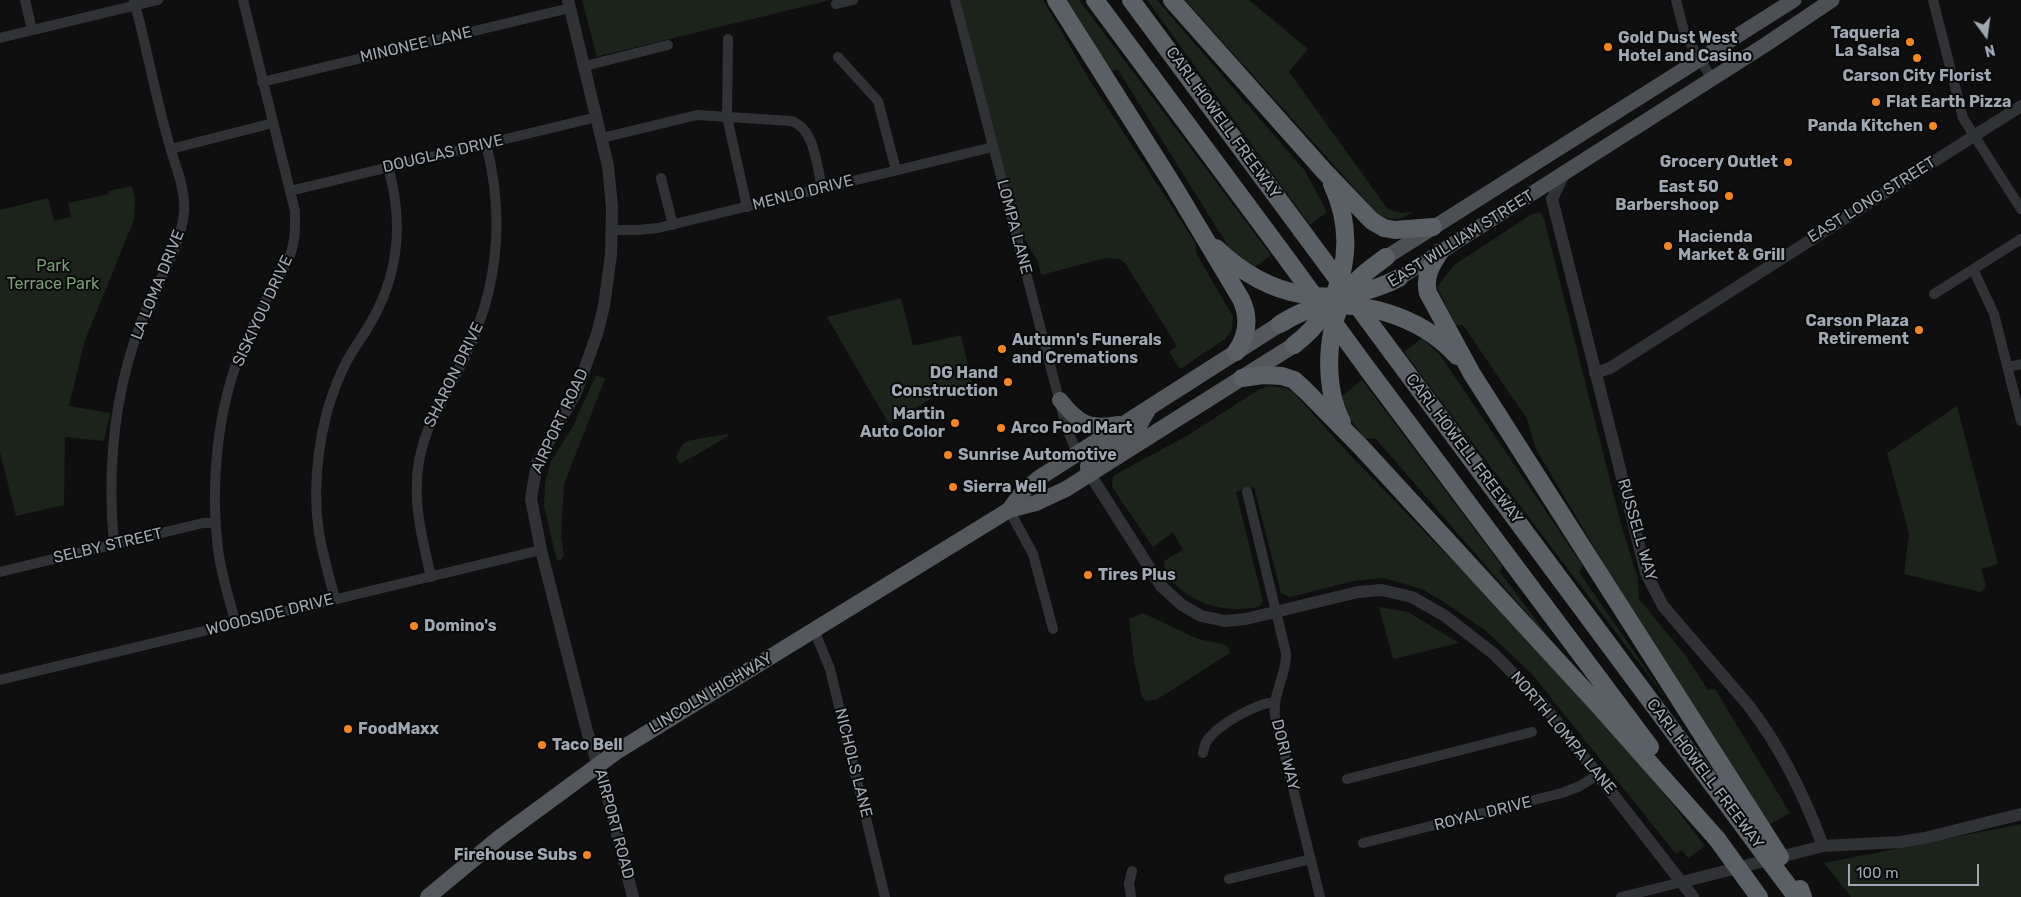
<!DOCTYPE html>
<html>
<head>
<meta charset="utf-8">
<style>
	body { margin:0 }
	#map { position:relative; width:2021px; height:897px; overflow:hidden; background:#0f0f10; font-family:Rubik,sans-serif }
	canvas { display:block }
	.north { position:absolute; left:1961px; top:10px; width:50px; height:50px; -webkit-text-stroke:4px #0a0a0b; paint-order:stroke; rotate:166deg; font-size:14px; font-weight:700; line-height:20px; text-align:center; color:#9fa8b2 }
	.north::after { content:''; display:block; margin:auto; width:18px; height:22px; background:#9fa8b2; clip-path:polygon(50% 0,100% 100%,50% 72%,0 100%) }
	.scale { position:absolute; left:1848px; top:864px; width:131px; height:22px; box-sizing:border-box; border:2px solid #9fa8b2; border-top:0; padding-left:6px; font-size:15px; line-height:18px; white-space:nowrap; color:#9fa8b2; -webkit-text-stroke:4px #0a0a0b; paint-order:stroke }
</style>
</head>
<body>
<div id="map">
<canvas width="2021" height="897"></canvas>
<div class="north">N</div>
<div class="scale">100 m</div>
</div>
<script>
const c = document.querySelector('canvas').getContext('2d');
c.lineJoin = 'round';
function paint(path, color) { c.fillStyle = color; c.fill(path, 'evenodd'); }
function strokePath(path, color, width, dash) { c.strokeStyle = color; c.lineWidth = width; c.lineCap = dash ? 'butt' : 'round'; c.setLineDash(dash || []); c.stroke(path); }
function write(font, color, halo, rows, align = 'center') {
  c.font = font + ' Rubik,sans-serif'; c.lineWidth = 4; c.setLineDash([]); c.textBaseline = 'middle'; c.strokeStyle = halo; c.fillStyle = color; for (const [text, x, y, turn = 0] of rows) {
    c.save(); c.translate(x, y); c.rotate((+turn || 0) * Math.PI / 180); c.textAlign = isNaN(turn) ? turn : align; if (halo) c.strokeText(text, 0, 0); c.fillText(text, 0, 0); c.restore();
  }
}
paint(new Path2D(`
	M582,0H831L595,57L596,54Z
	M960,0H1043L1089,79L1196,244V253L1233,317L1232,330L1225,339L1180,369L1169,352L1177,346L1125,263L1119,259L1106,258L1041,275L1038,262L1017,226Z
	M1065,0H1079L1271,255L1254,268L1230,249L1118,70L1111,71Z
	M1147,0H1157L1305,171L1327,212L1310,225Z
	M1185,0H1249L1308,49L1289,72L1387,208C1397,213 1404,214 1415,211C1400,219 1396,222 1379,215Z
	M132,186L135,200L134,220L85,340L69,406L110,413L104,441L65,437L64,505L16,516L0,452V210L48,198L54,221L71,217L68,203L109,194L108,191Z
	M1540,212L1544,219L1621,524L1638,579L1639,599L1686,656L1708,690L1715,689L1790,813L1768,825L1638,621L1536,449L1527,419L1463,325L1456,326L1437,287L1454,265L1532,214Z
	M901,298L913,346L961,335L972,383L947,389L889,424L827,317Z
	M1422,338L1440,355L1583,566L1579,572L1670,704L1404,352Z
	M596,375L605,379L564,484L561,536L564,556L561,560L557,561L544,506L545,483L551,461L572,428Z
	M1362,380L1502,566L1500,572L1557,648L1376,439L1364,438L1350,419L1342,396Z
	M1269,386L1286,388L1293,392L1349,454L1490,599L1644,767L1705,846L1688,858L1682,850L1676,854L1531,673L1486,631L1450,606L1422,589L1383,578L1354,581L1290,597L1281,593L1254,487L1236,492L1263,601L1259,607C1246,609 1230,610 1217,607C1197,603 1164,584 1164,561L1183,550L1173,532L1153,547L1112,487L1113,476L1190,434L1258,390Z
	M1957,406L1998,564L1981,569L1986,586L1981,592L1904,574L1909,534L1887,453Z
	M727,434L729,436L680,464L676,457L682,445L687,441Z
	M1379,607L1408,612L1459,643L1393,659Z
	M1143,613L1198,639L1227,645L1230,653L1156,700L1146,701L1142,697L1134,661L1129,619Z
	M2021,824V897H1851L1824,863Z`), '#1b231b');
strokePath(new Path2D(`
	M25,0L32,30
	M955,0L1066,426L1077,453
	M1676,0L1685,35L1712,79
	M1933,0L1963,118L2021,209
	M836,4L853,0
	M0,38L158,0
	M728,39L727,117L747,207
	M838,57L878,101L896,170
	M585,66L668,45
	M262,82L570,8
	M602,138L697,115L791,121C815,128 817,167 822,188
	M171,149L273,123
	M661,178L673,225
	M290,191L597,117
	M612,230H638L658,228L993,147
	M1973,269L1994,314L2021,421
	M1934,294L2021,239
	M2008,367L2021,364
	M1247,492L1286,653C1287,675 1272,694 1275,716L1320,897
	M1009,510L1033,554L1053,629
	M114,544C107,470 114,395 140,325C153,289 180,251 184,213C186,190 176,168 170,147C156,99 147,49 134,0
	M0,572L203,523H216
	M431,577C422,538 412,501 419,461C427,419 447,394 465,357C498,289 505,217 486,144
	M335,599C329,577 323,555 319,533C313,493 317,451 327,412C332,395 339,375 348,359C357,343 369,328 377,311C400,265 402,215 388,167
	M236,624C229,599 221,574 218,549C210,486 217,407 243,347C252,327 262,308 272,289C280,276 288,263 292,249C296,236 295,224 295,211L243,0
	M814,630L830,669L885,897
	M0,680L541,550
	M1203,753C1204,747 1205,742 1209,738C1221,723 1256,704 1274,702
	M1347,779L1532,732
	M1363,843L1562,793L1580,786L1599,774
	M1229,879L1311,859
	M1131,897L1129,883L1132,871
	M1621,897L1682,882`), '#303235', 10);
strokePath(new Path2D(`
	M568,0L608,166L612,207L611,255L604,306L597,334L577,390L537,463L531,499L541,550L587,731L606,790L633,897
	M1564,174L1552,199L1646,573L1663,606L1749,706C1781,748 1805,797 1823,846
	M1595,373L1610,368L2021,106
	M1086,468L1161,586L1182,605L1201,616L1225,621L1246,619L1358,592L1382,590L1412,597L1445,616L1494,654L1541,702L1693,897
	M1682,882L1823,846L1900,842L1925,838L2021,814`), '#303235', 12);
strokePath(new Path2D(`
	M1377,263L1794,0
	M1390,284L1765,45L1832,0`), '#4c4f54', 15);
strokePath(new Path2D(`
	M1060,400C1079,424 1089,429 1119,424
	M1089,475L1088,466L1090,461L1133,433L1138,428L1149,408
	M1009,510L1023,491L1039,478L1280,324
	M428,897L499,838L616,752L1009,510L1036,503L1066,489L1294,345`), '#54585d', 16);
strokePath(new Path2D(`
	M1056,0L1173,185L1241,299C1250,318 1248,335 1236,352
	M1095,0L1279,248
	M1131,0L1302,231
	M1172,0L1324,171L1372,221L1384,228L1395,230L1433,227
	M1216,248C1269,299 1333,311 1399,278
	M1440,252C1431,265 1424,277 1428,293L1472,374L1761,827
	M1280,324C1287,320 1295,315 1303,312C1355,294 1422,317 1457,356
	M1294,345C1344,307 1359,242 1332,184
	M1393,354L1747,831
	M1369,371L1650,747
	M1242,378L1263,375L1282,376L1294,380L1306,391L1362,448L1600,707L1717,839
	M1342,422C1323,385 1325,325 1349,290C1359,276 1373,267 1386,257
	M1800,889L1803,897`), '#5b6066', 18);
strokePath(new Path2D(`
	M1302,231L1393,354
	M1279,248L1369,371
	M1761,827L1780,857
	M1747,831L1792,891
	M1717,839L1759,897`), '#5b6066', 18);
for (const [x, y, r, color] of [
	[1910,42,5,"#f9851e"],
	[1608,47,5,"#f9851e"],
	[1917,58,5,"#f9851e"],
	[1876,102,5,"#f9851e"],
	[1933,126,5,"#f9851e"],
	[1788,162,5,"#f9851e"],
	[1729,196,5,"#f9851e"],
	[1668,246,5,"#f9851e"],
	[1919,330,5,"#f9851e"],
	[1002,349,5,"#f9851e"],
	[1008,382,5,"#f9851e"],
	[955,423,5,"#f9851e"],
	[1001,428,5,"#f9851e"],
	[948,455,5,"#f9851e"],
	[953,487,5,"#f9851e"],
	[1088,575,5,"#f9851e"],
	[414,626,5,"#f9851e"],
	[348,729,5,"#f9851e"],
	[542,745,5,"#f9851e"],
	[587,855,5,"#f9851e"]
]) { const dot = new Path2D(); dot.arc(x, y, r, 0, 2 * Math.PI); c.fillStyle = color; c.fill(dot); strokePath(dot, '#0a0a0b', 2); }
write('bold 16px', '#9fa8b2', '#0a0a0b', [
	["Taqueria",1900,33,"right"],
	["La Salsa",1900,51,"right"],
	["Gold Dust West",1618,38],
	["Hotel and Casino",1618,56],
	["Carson City Florist",1917,76,"center"],
	["Flat Earth Pizza",1886,102],
	["Panda Kitchen",1923,126,"right"],
	["Grocery Outlet",1778,162,"right"],
	["East 50",1719,187,"right"],
	["Barbershoop",1719,205,"right"],
	["Hacienda",1678,237],
	["Market & Grill",1678,255],
	["Carson Plaza",1909,321,"right"],
	["Retirement",1909,339,"right"],
	["Autumn's Funerals",1012,340],
	["and Cremations",1012,358],
	["DG Hand",998,373,"right"],
	["Construction",998,391,"right"],
	["Martin",945,414,"right"],
	["Auto Color",945,432,"right"],
	["Arco Food Mart",1011,428],
	["Sunrise Automotive",958,455],
	["Sierra Well",963,487],
	["Tires Plus",1098,575],
	["Domino's",424,626],
	["FoodMaxx",358,729],
	["Taco Bell",552,745],
	["Firehouse Subs",577,855,"right"]
], 'left');
write('16px', '#9fa8b2', '#0a0a0b', [
	["MINONEE LANE",416,45,-13],
	["CARL HOWELL FREEWAY",1223,123,54],
	["DOUGLAS DRIVE",443,154,-13],
	["MENLO DRIVE",803,193,-14],
	["EAST LONG STREET",1872,200,-32],
	["LOMPA LANE",1014,227,75],
	["EAST WILLIAM STREET",1461,239,-32],
	["LA LOMA DRIVE",158,285,-68],
	["SISKIYOU DRIVE",263,311,-65],
	["SHARON DRIVE",454,375,-64],
	["AIRPORT ROAD",560,421,-65],
	["CARL HOWELL FREEWAY",1464,449,53],
	["RUSSELL WAY",1637,530,74],
	["SELBY STREET",108,546,-13],
	["WOODSIDE DRIVE",270,615,-14],
	["LINCOLN HIGHWAY",711,693,-31],
	["NORTH LOMPA LANE",1563,733,50],
	["DORI WAY",1285,755,76],
	["NICHOLS LANE",853,763,76],
	["CARL HOWELL FREEWAY",1705,774,53],
	["ROYAL DRIVE",1483,814,-14],
	["AIRPORT ROAD",614,824,75]
]);
write('16px', '#7a9e75', '#0a0a0b', [
	["Park",53,266],
	["Terrace Park",53,284]
]);
</script>
</body>
</html>
